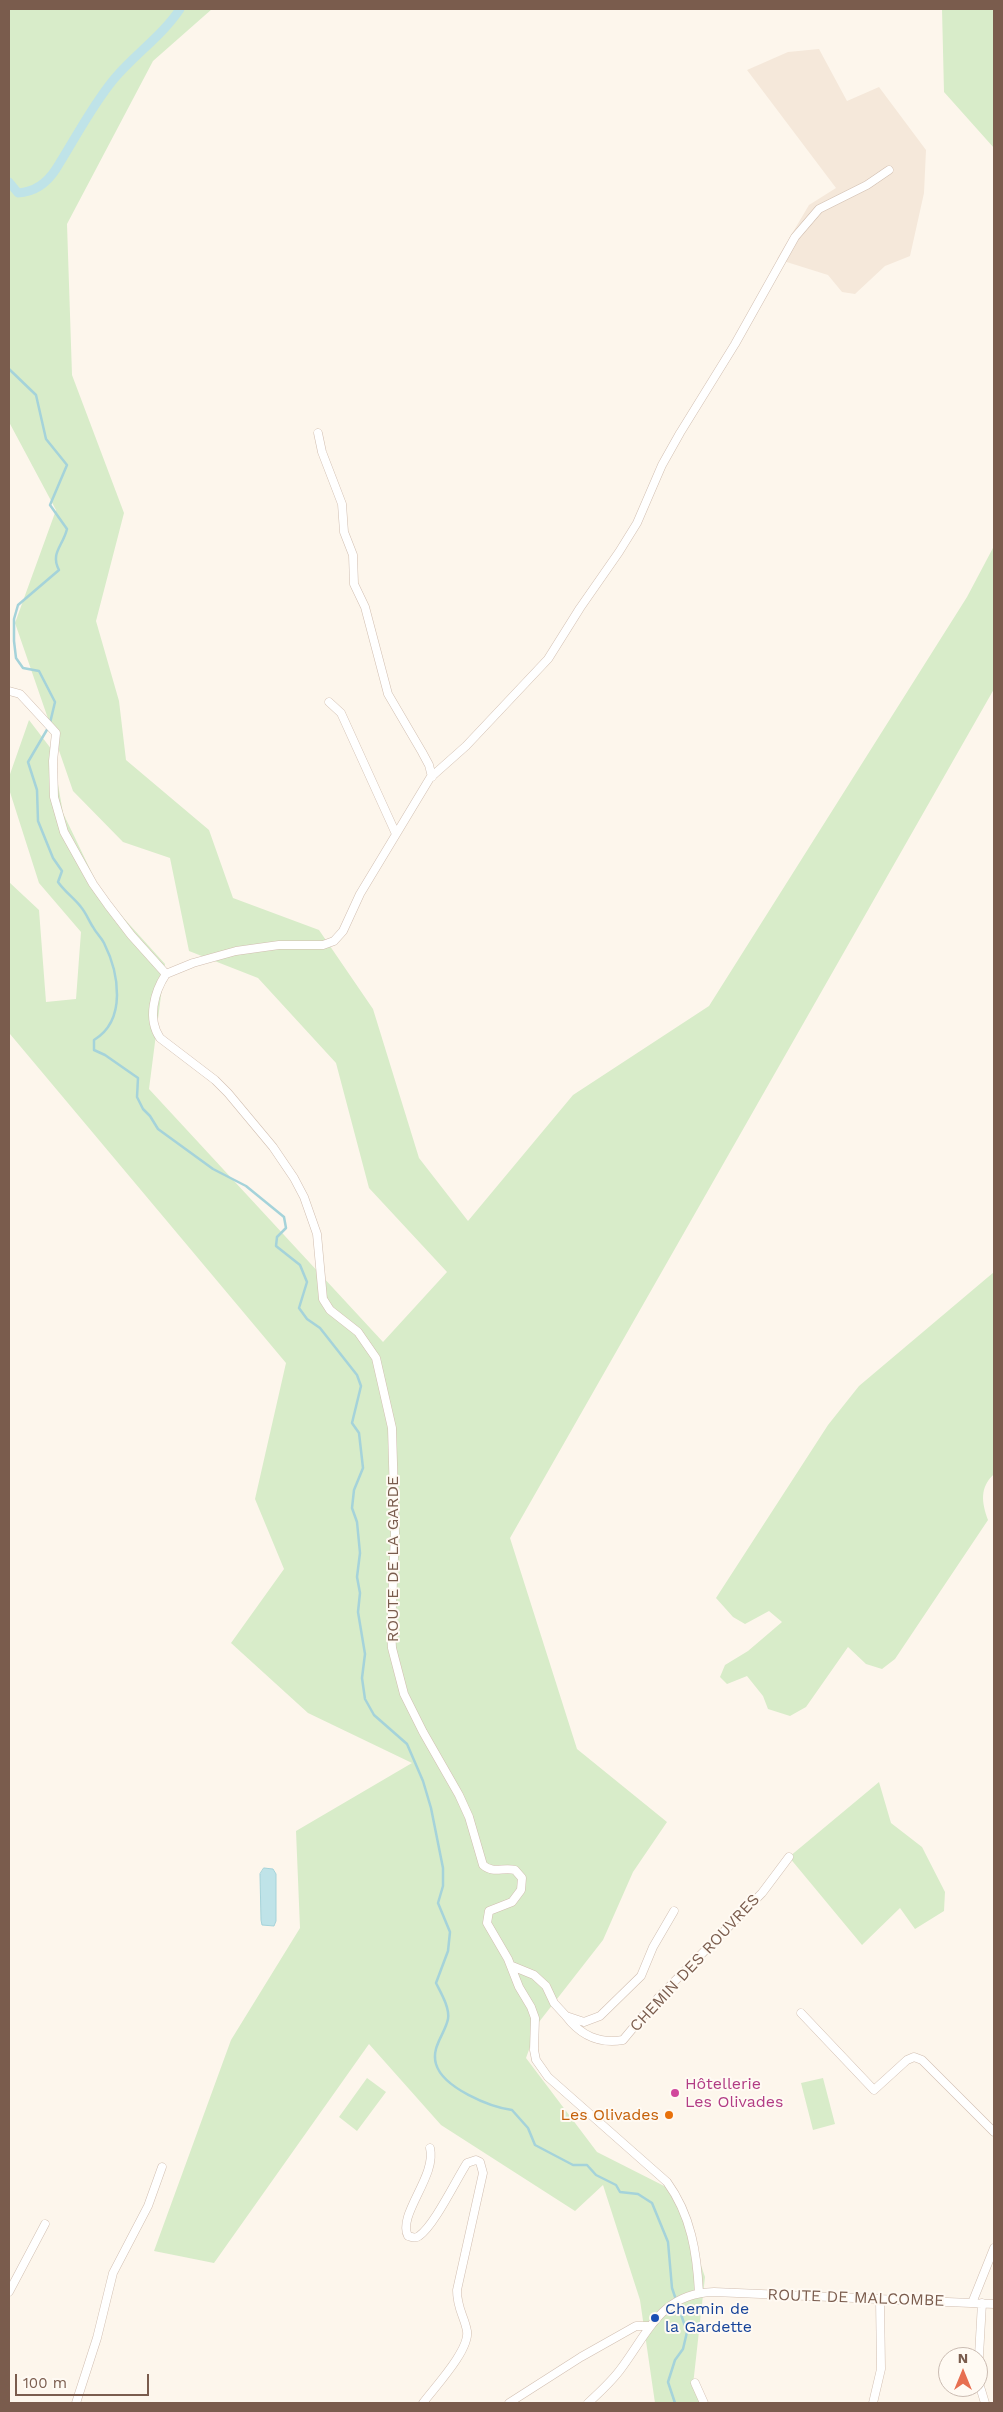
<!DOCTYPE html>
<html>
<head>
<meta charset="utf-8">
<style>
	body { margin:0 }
	#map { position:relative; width:1003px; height:2412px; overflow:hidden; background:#fdf6ec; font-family:"Work Sans",sans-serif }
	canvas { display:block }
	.frame { position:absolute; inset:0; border:10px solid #7a5c4d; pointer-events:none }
	.north { position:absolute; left:938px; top:2347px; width:50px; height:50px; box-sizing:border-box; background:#fffaf3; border:1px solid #cabbb1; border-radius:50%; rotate:0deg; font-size:14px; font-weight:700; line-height:20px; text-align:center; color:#7a5c4d }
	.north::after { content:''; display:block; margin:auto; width:18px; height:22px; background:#e76f51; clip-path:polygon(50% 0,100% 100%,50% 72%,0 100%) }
	.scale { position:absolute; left:15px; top:2374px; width:134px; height:22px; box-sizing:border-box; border:2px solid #7a5c4d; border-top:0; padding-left:6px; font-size:15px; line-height:18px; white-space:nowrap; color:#7a5c4d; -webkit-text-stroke:4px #fffaf3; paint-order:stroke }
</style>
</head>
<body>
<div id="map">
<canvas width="1003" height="2412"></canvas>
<div class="frame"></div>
<div class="north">N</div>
<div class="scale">100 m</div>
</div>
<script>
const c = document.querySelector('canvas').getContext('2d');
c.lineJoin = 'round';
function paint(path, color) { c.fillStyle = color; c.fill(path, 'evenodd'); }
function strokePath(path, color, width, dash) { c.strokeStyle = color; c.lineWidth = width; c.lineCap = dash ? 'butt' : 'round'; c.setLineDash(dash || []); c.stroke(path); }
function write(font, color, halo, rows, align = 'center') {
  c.font = font + ' "Work Sans",sans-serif'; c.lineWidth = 4; c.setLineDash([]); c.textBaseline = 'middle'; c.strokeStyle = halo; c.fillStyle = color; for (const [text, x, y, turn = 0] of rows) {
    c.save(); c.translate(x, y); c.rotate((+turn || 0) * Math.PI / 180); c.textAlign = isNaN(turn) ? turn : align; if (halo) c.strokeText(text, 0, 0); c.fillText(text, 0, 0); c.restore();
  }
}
paint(new Path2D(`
	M819,49L847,101L879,87L926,150L924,193L910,256L885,266L855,294L842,292L828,275L777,259L809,205L836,188L747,70L788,52Z`), '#f5e8da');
paint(new Path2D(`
	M9,9H212L153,61L67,224L72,375L124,513L96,621L119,701L126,760L209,830L233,898L319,930L373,1009L419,1158L468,1221L573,1095L709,1006L967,597L994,546V689L510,1538L577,1749L667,1822L633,1872L603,1940L539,2022L526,2058L597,2152L676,2192L705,2277L693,2385L702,2403H655L640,2300L603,2185L575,2211L441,2125L369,2044L214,2263L154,2251L231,2040L300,1928L296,1831L412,1763L308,1713L231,1643L284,1569L255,1499L286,1363L10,1034L9,882L39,910L46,1002L76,999L81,932L39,883L9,789V777L29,720L52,750L63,813L102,894L165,964L149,1089L383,1342L447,1272L369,1188L336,1063L258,978L189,951L170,858L123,842L73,791L15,623L56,510L9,422Z
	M942,9H994V148L944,92Z
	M994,1272V1474C979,1488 982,1503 988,1520L895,1659L882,1669L866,1664L848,1647L806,1707L790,1716L768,1709L763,1696L747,1676L727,1684L720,1677L725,1665L748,1651L782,1622L769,1611L745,1624L733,1617L716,1598L828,1425L859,1386Z
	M879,1782L891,1823L922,1847L945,1892L944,1911L915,1929L900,1908L862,1945L789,1857Z
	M367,2078L386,2092L357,2131L339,2117Z
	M823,2078L835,2124L813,2130L801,2083Z`), '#d8ecc9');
const water = new Path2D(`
	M264,1868L273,1869L276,1874V1921L274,1926L262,1925L261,1920L260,1874Z`);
paint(water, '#bfe3e8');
strokePath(water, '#a5d3da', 1);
strokePath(new Path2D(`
	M9,369L36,395L46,439L67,465L50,505L67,529C63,546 50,553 59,570L18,605L14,619V641L16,658L23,668L39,671L55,702L50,723
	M48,728L28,762L37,790L38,821L53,858L62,871L58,882C65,892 74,898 81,907C86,913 89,921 93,927C96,933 101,937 104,943C119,973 127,1020 94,1040V1050L105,1055L138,1078L137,1097L143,1109L150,1116L158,1129L213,1169L246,1186L284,1217L286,1228L277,1237L276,1246L300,1265L307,1282L299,1308L307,1319L320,1328L357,1375L361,1386L352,1423L359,1433L363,1468L354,1490L352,1508L357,1522L360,1553L357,1577L360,1593L358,1612L365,1654L362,1678L365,1699L374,1715L407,1744L423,1781L431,1808L443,1868V1886L438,1903L450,1932L448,1951L436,1983C441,1993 450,2008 448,2019C445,2034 431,2047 436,2064C443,2088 490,2107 512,2110L528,2128L535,2145L573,2165H587L596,2175L616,2185L620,2192L638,2194L652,2203L668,2242L672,2288L687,2332L683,2349L675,2360L668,2382L675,2403`), '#a5d3da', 2.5);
strokePath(new Path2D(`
	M9,182L18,193C35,192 47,183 56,169C75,139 91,107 114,79C135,54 162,36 180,9`), '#bfe3e8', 9);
const minor = new Path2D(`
	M318,433L322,452L342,504L344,532L353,555L354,584L365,607L388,694L422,752L429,765L432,777
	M9,691L20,694L56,733L53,761L54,797L64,832L93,884L108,905L131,935L166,974
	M329,702L341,713L396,834
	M166,974C154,992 147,1019 160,1038L215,1080L228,1093L273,1147L294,1178L304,1197L317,1234L323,1299L330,1310L358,1332L376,1358L392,1428L395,1533L391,1629L392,1648L404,1694L423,1732L459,1795L469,1817L483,1865C493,1874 503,1867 515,1870L522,1878L521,1890L512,1902L489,1911L487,1923L508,1959L519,1987L531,2007L535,2018L534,2050L536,2060L548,2077L667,2182C691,2215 697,2253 699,2293
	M166,974L193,963L236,951L279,945H323L334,941L343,931L360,894L430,778L466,746L548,659L580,608L619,552L637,523L662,465L680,433L735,344L795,237L819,209L867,185L889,170
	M512,1966L534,1975L546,1986L554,2003L566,2016L584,2022L600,2016L641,1976L653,1947L674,1911
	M801,2013L874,2090L907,2060L914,2057L922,2060L994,2132
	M566,2016C581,2036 599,2044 623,2040L658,1998L762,1893L789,1857
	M9,2292L45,2224
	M972,2303L994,2248
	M978,2373L982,2303
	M978,2380L985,2403
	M695,2383L704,2403
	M76,2403L97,2338L113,2273L148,2206L162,2167
	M423,2403C434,2388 470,2350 467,2331C464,2315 457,2309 457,2290L483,2173L480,2162L476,2160L467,2163C456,2180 434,2226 419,2236C415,2239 412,2237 408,2236C397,2215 437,2176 430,2148
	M509,2403L581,2357L636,2326H650
	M588,2403C599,2393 611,2382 620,2370C648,2333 661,2293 714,2292L994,2304
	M873,2403L881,2369L880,2299`);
strokePath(minor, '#d1beb0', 9);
strokePath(minor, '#fff', 8);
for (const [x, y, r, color] of [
	[675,2093,5,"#d1479c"],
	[669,2115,5,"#e8710a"],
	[655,2318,5,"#1a4fb4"]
]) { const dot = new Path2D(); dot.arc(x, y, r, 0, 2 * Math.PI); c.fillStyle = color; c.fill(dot); strokePath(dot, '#fffaf3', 2); }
write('16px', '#7a5c4d', '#fffaf3', [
	["ROUTE DE LA GARDE",393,1559,-90],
	["CHEMIN DES ROUVRES",695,1963,-47],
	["ROUTE DE MALCOMBE",856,2298,2]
]);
write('16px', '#b23c85', '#fffaf3', [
	["Hôtellerie",685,2084],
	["Les Olivades",685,2102]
], 'left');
write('16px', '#c56008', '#fffaf3', [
	["Les Olivades",659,2115]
], 'right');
write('16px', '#164399', '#fffaf3', [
	["Chemin de",665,2309],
	["la Gardette",665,2327]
], 'left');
</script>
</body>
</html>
